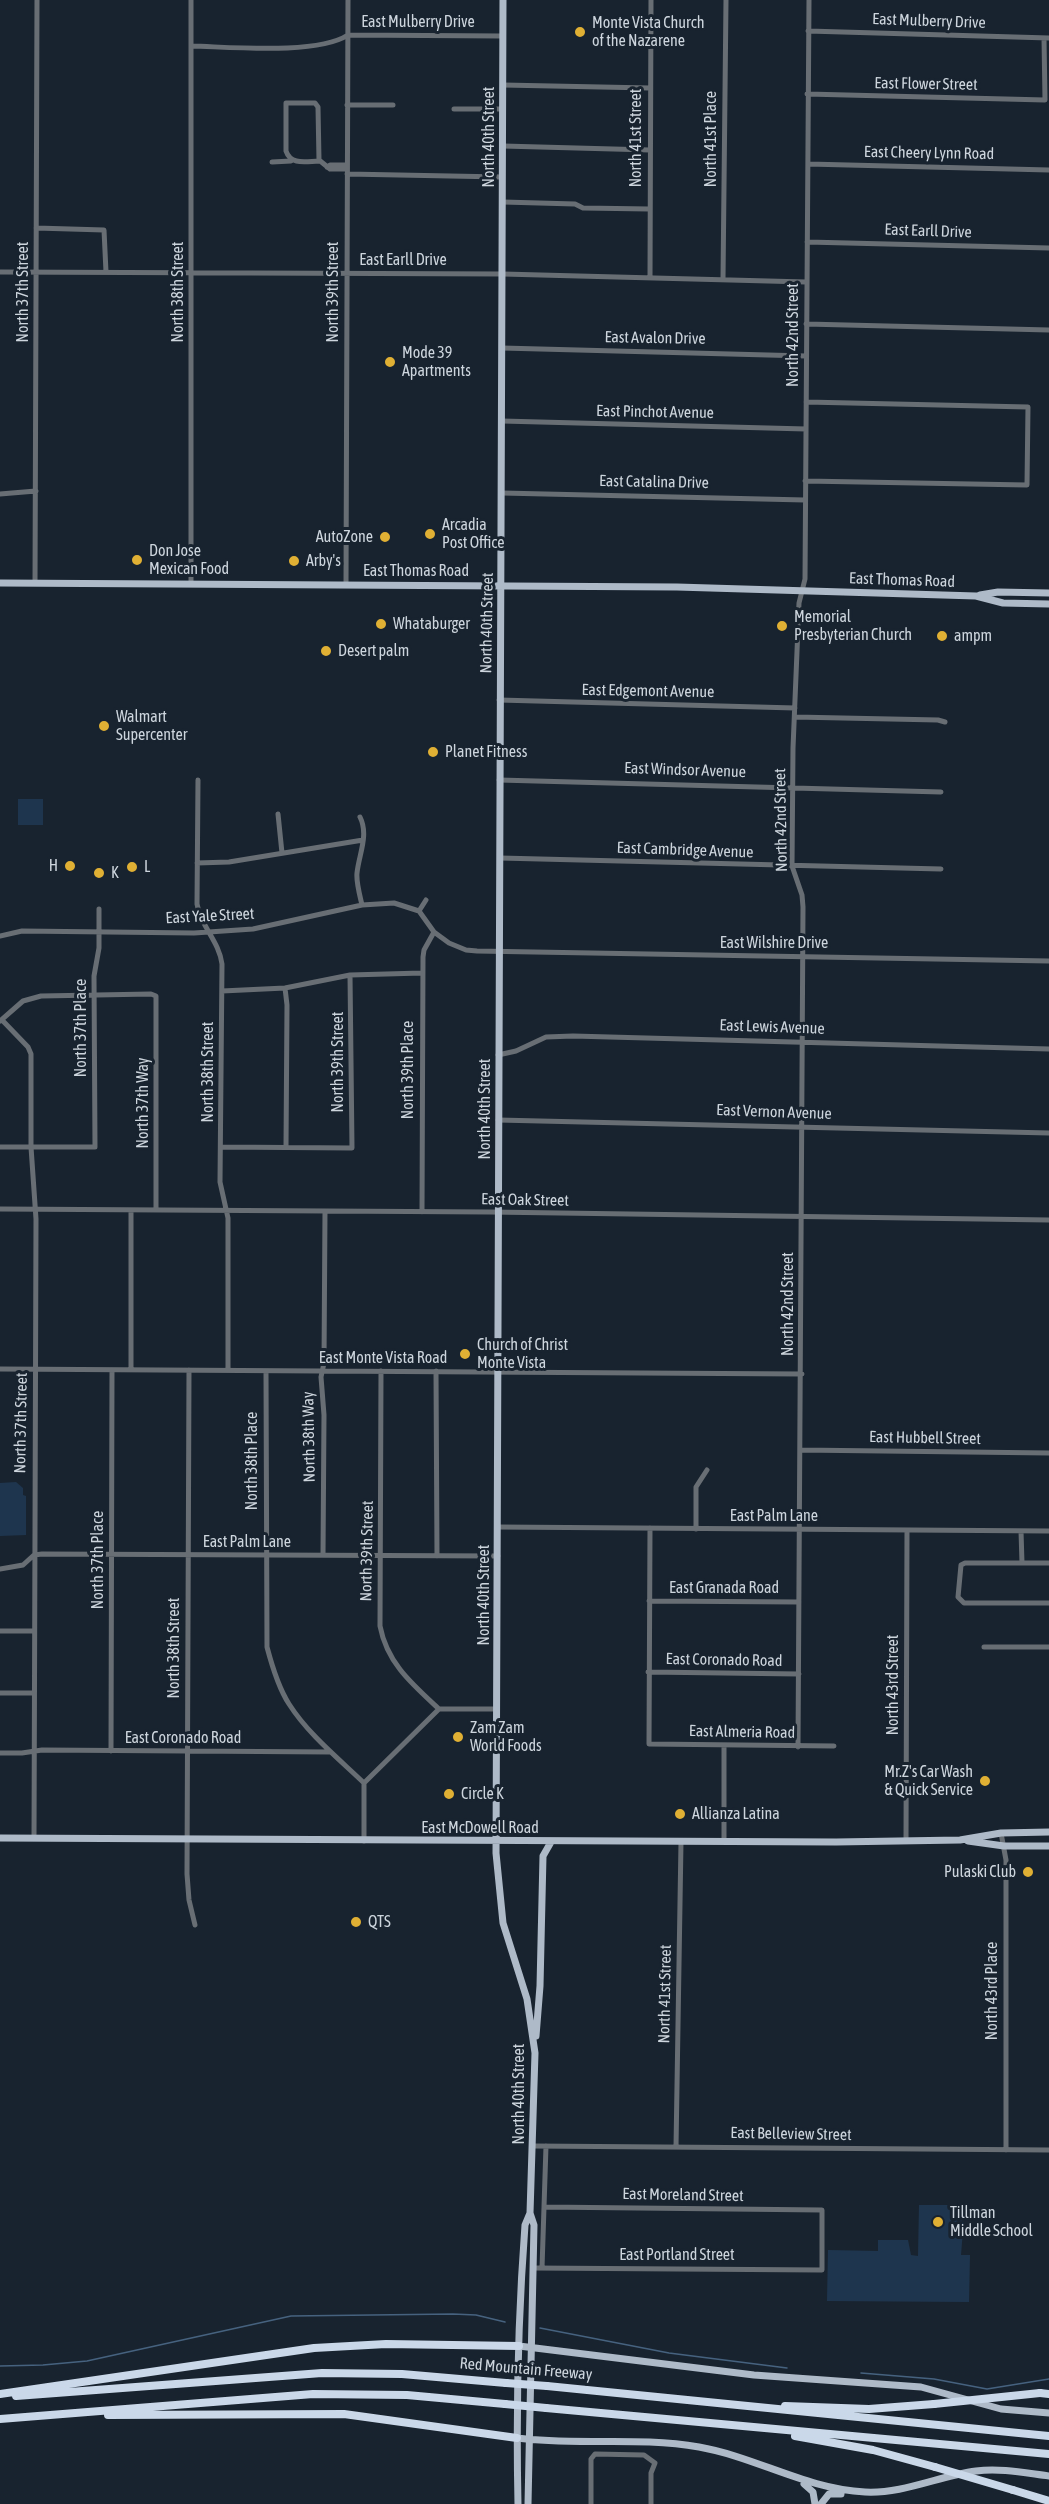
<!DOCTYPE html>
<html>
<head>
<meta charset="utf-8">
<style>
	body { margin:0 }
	canvas { display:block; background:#18232f }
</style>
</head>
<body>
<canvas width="1049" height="2504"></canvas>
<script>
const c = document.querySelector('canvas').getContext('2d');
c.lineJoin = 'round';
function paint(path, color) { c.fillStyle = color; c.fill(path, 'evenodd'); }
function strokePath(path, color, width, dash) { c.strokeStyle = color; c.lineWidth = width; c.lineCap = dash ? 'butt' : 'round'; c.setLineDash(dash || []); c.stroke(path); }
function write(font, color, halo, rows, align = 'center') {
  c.font = font + ' "Asap Condensed",sans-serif'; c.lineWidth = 6; c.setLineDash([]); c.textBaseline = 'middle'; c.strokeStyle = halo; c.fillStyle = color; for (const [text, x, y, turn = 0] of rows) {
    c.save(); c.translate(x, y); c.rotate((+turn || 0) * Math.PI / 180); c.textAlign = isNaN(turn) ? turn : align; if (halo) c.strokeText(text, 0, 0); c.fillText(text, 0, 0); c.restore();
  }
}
paint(new Path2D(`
	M18,799H43V825H18Z
	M16,1482L23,1488V1495L26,1496V1535L0,1536V1483Z
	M919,2205H965L961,2255H970L969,2302L827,2301L828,2250L878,2251V2240H908L911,2255L918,2256Z`), '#1e354e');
strokePath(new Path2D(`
	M540,2328L669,2353L787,2368
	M0,2366L43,2365L87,2361L291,2316L453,2314L476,2315L505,2322
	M861,2373L934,2379L987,2389L1049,2379`), '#46627f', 1.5);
strokePath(new Path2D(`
	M808,31L1049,38
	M192,46C231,47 317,55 348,35L502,36
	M503,85L650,88
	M807,94L1045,100L1044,38
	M347,105H393
	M454,109H503
	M503,146L650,150
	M320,161C307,161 291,166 286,151V103H315L318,107L319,160L330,169H347
	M272,162L291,161
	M808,164L1049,170
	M327,167L330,165H347
	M347,174L502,177
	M503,202L575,204L583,208L649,209
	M36,228L104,230L106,272
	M807,242L1049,248
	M0,272L503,274L806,282
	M650,277L651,0
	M723,279L726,0
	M806,324L1049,330
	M502,348L806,356
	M502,421L806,429
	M805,481L1027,485L1028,407L806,402
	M502,493L805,500
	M0,494L36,491
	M35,583L37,0
	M191,584V0
	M346,585L348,0
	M499,700L795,708
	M795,717L938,720L945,722
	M198,780L197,904C201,927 219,941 222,964L220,1182L228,1218V1370
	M499,780L941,792
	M278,814L282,853
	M360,817C369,835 359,854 357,873C356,882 360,896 362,905
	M500,858L941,869
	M197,863L229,862L363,840
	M419,911L426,900
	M0,936L22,931L194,933L253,929L362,905L394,903L419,911L434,932L449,943L466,950L477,951L1049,961
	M285,988L287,1005L286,1147
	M222,991L285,988L350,975L422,973
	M2,1020L28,1047L31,1054V1147L36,1219L34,1838
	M0,1021L23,1001L41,996L151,994L156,996V1210
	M498,1055L516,1051L546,1037L573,1036L1049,1049
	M498,1120L1049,1133
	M0,1147H95L94,976L99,948V909
	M221,1147L352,1148L350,975
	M0,1209L490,1212L1049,1220
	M131,1210V1370
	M422,1212L423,957L424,950L434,932
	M0,1369L802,1374
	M189,1370L187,1874L189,1900L195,1925
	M266,1371L267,1647C272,1666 278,1687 289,1704C308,1734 339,1759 364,1783V1841
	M381,1371L380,1626C387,1663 412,1684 439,1709
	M436,1371L437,1556
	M800,1450L1049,1453
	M498,1527L1049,1531
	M650,1528L649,1744L834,1746
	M696,1529V1487L707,1470
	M1021,1531L1022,1563
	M323,1555L324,1415L321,1377L324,1363L325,1211
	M1049,1563H965L961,1565L958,1597L964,1603H1049
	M0,1569L23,1565L34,1555L42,1554L498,1556
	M649,1601L799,1602
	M0,1631H34
	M984,1647H1049
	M648,1672L799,1674
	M0,1693H34
	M724,1746V1842
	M798,1747L803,907L802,895L792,866L793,748L799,603L805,579L809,0
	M111,1751L112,1370
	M0,1753H22L42,1750L331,1752
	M364,1783L439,1709H497
	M1001,1833L1006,1860V2150
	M906,1841L907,1530
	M533,2146L1049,2150
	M676,2147L681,1842
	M533,2268L822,2270V2210L544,2207
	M542,2268L546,2146
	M591,2504V2459L595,2454L644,2455L655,2463L651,2473V2504`), '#686e74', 5);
strokePath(new Path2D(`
	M503,0L496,1853L503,1923L527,1999L535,2053L530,2213L534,2225L528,2504
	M0,583L677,587L976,596L1003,603L1049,604
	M980,595L998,592L1049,593
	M0,1838L836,1842L960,1840L1001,1833L1049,1832
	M968,1841L1004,1846H1049
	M536,2036L540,1986L543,1856L551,1842
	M519,2346L754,2375L921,2387L1001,2409L1049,2413
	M517,2438C577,2446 638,2436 699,2447C756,2457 806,2489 865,2492C903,2494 939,2476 976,2471C1001,2468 1025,2473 1049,2476
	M804,2484L813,2492L815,2504
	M518,2504C516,2411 518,2318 525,2225L530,2213
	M821,2504L829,2494H841`), '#aebac8', 7);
strokePath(new Path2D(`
	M547,2386L1049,2436
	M1040,2393L1049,2394
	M0,2394L314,2348L386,2344L519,2346
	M16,2396L322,2373L402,2374L506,2383
	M785,2406L869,2409L934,2404
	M546,2408L1049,2454
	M108,2415L344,2414L517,2438
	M0,2419L313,2394L407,2395L505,2404
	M795,2436L873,2450L935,2467
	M1013,2490L1049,2501`), '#cad8e9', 8);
strokePath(new Path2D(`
	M506,2383L547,2386
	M505,2404L546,2408
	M934,2404L1040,2393
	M935,2467L1013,2490`), '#cad8e9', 8);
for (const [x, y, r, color] of [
	[580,32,6,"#e0b034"],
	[390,362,6,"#e0b034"],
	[430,534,6,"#e0b034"],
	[385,537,6,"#e0b034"],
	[137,560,6,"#e0b034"],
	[294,561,6,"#e0b034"],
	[381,624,6,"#e0b034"],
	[782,626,6,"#e0b034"],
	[942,636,6,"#e0b034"],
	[326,651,6,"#e0b034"],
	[104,726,6,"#e0b034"],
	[433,752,6,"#e0b034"],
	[70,866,6,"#e0b034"],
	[132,867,6,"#e0b034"],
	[99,873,6,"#e0b034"],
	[465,1354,6,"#e0b034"],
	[458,1737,6,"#e0b034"],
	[985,1781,6,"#e0b034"],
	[449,1794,6,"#e0b034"],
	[680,1814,6,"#e0b034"],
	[1028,1872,6,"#e0b034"],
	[356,1922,6,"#e0b034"],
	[938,2222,6,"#e0b034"]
]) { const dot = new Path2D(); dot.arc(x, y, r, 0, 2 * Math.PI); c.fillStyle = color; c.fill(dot); strokePath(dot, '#18232f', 2); }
write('16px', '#cdd5dd', '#18232f', [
	["East Mulberry Drive",929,21,2],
	["East Mulberry Drive",418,22],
	["East Flower Street",926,84,1],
	["North 40th Street",489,137,-90],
	["North 41st Street",636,138,-90],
	["North 41st Place",711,139,-90],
	["East Cheery Lynn Road",929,153,1],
	["East Earll Drive",928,231,2],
	["East Earll Drive",403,260],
	["North 37th Street",23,292,-90],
	["North 38th Street",178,292,-90],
	["North 39th Street",333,292,-90],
	["North 42nd Street",793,335,-90],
	["East Avalon Drive",655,338,1],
	["East Pinchot Avenue",655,412,1],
	["East Catalina Drive",654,482,1],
	["East Thomas Road",416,571],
	["East Thomas Road",902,580,2],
	["North 40th Street",487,623,-89],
	["East Edgemont Avenue",648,691,1],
	["East Windsor Avenue",685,770,2],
	["North 42nd Street",781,820,-91],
	["East Cambridge Avenue",685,850,2],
	["East Yale Street",210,916,-3],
	["East Wilshire Drive",774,943],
	["East Lewis Avenue",772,1027,2],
	["North 37th Place",81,1028,-90],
	["North 39th Street",338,1062,-90],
	["North 39th Place",408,1070,-90],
	["North 38th Street",208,1072,-90],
	["North 37th Way",143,1103,-90],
	["North 40th Street",485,1109,-90],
	["East Vernon Avenue",774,1112,2],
	["East Oak Street",525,1200,1],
	["North 42nd Street",788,1304,-90],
	["East Monte Vista Road",383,1358],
	["North 37th Street",21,1423,-89],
	["North 38th Way",309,1437,-91],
	["East Hubbell Street",925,1438,1],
	["North 38th Place",252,1461,-90],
	["East Palm Lane",774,1516],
	["East Palm Lane",247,1542],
	["North 39th Street",367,1551,-89],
	["North 37th Place",98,1560,-90],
	["East Granada Road",724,1588],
	["North 40th Street",484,1595,-90],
	["North 38th Street",174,1648,-90],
	["East Coronado Road",724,1660,1],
	["North 43rd Street",893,1685,-90],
	["East Almeria Road",742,1732,1],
	["East Coronado Road",183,1738],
	["East McDowell Road",480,1828],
	["North 43rd Place",992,1991,-90],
	["North 41st Street",665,1994,-89],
	["North 40th Street",519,2094,-90],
	["East Belleview Street",791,2134,1],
	["East Moreland Street",683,2195,1],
	["East Portland Street",677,2255],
	["Red Mountain Freeway",526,2369,5]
]);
write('16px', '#cdd5dd', '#18232f', [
	["Monte Vista Church",592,23],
	["of the Nazarene",592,41],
	["Mode 39",402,353],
	["Apartments",402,371],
	["Arcadia",442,525],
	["Post Office",442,543],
	["AutoZone",373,537,"right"],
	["Don Jose",149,551],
	["Mexican Food",149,569],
	["Arby's",306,561],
	["Memorial",794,617],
	["Presbyterian Church",794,635],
	["Whataburger",393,624],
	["ampm",954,636],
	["Desert palm",338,651],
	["Walmart",116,717],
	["Supercenter",116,735],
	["Planet Fitness",445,752],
	["H",58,866,"right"],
	["L",144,867],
	["K",111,873],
	["Church of Christ",477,1345],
	["Monte Vista",477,1363],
	["Zam Zam",470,1728],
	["World Foods",470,1746],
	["Mr.Z's Car Wash",973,1772,"right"],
	["& Quick Service",973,1790,"right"],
	["Circle K",461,1794],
	["Allianza Latina",692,1814],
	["Pulaski Club",1016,1872,"right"],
	["QTS",368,1922],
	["Tillman",950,2213],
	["Middle School",950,2231]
], 'left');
</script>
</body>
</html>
